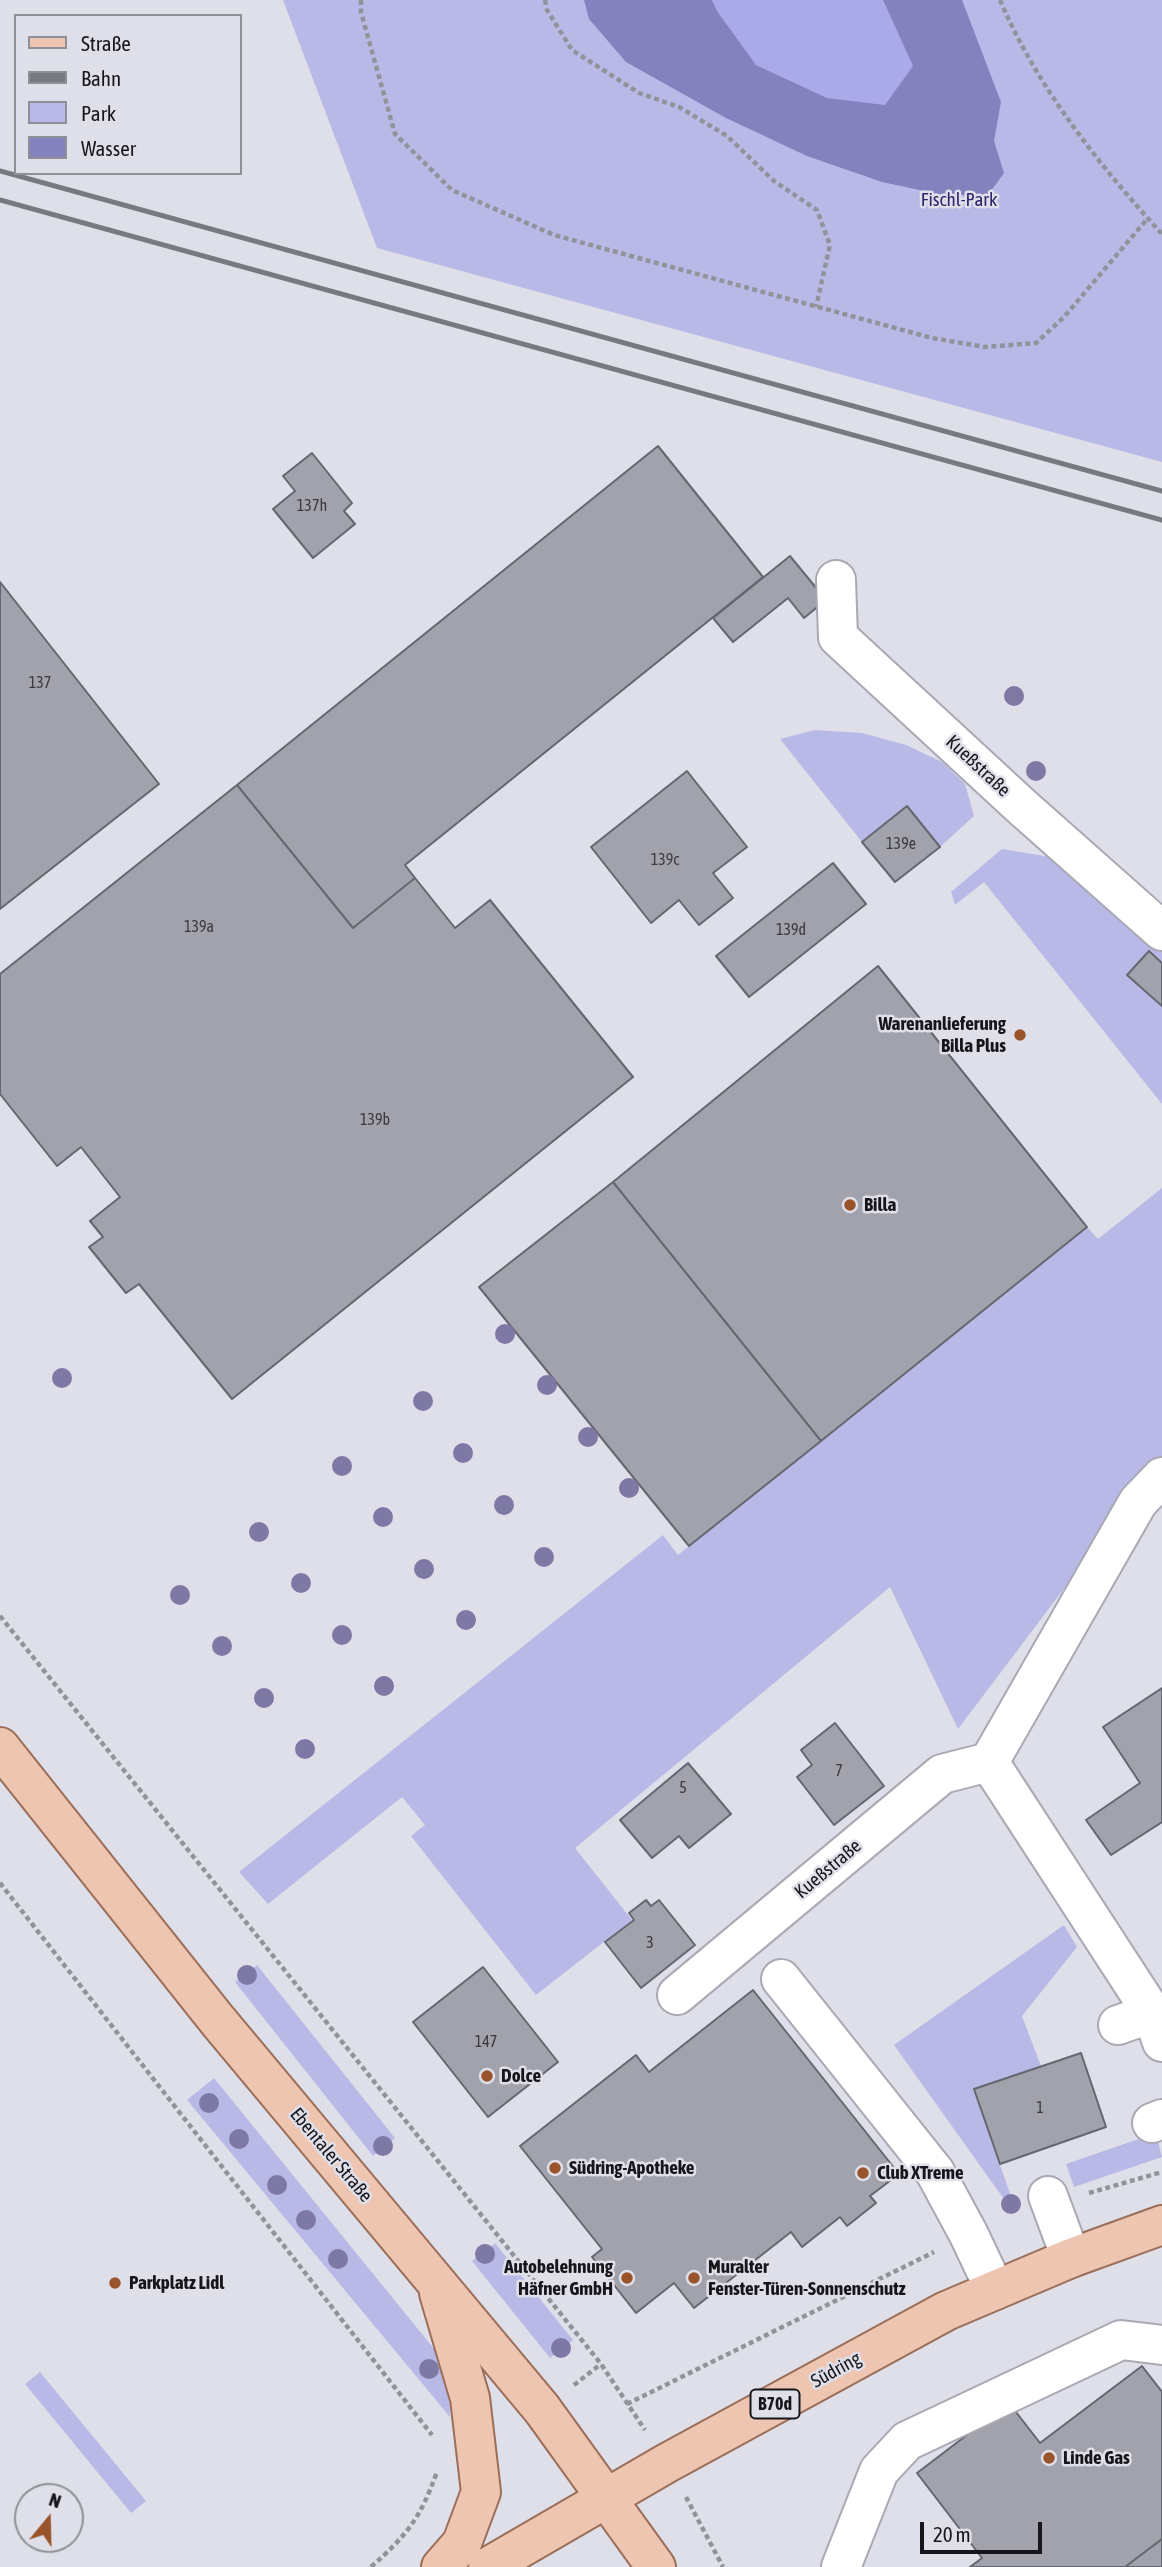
<!DOCTYPE html>
<html>
<head>
<meta charset="utf-8">
<style>
	body { margin:0 }
	#map { position:relative; width:1162px; height:2567px; overflow:hidden; background:#dfdfea; font-family:"Asap Condensed",sans-serif }
	canvas { display:block }
	.legend { position:absolute; left:14px; top:14px; width:228px; height:161px; box-sizing:border-box; background:#dfdfea; border:2px solid #8f8f97; margin:0; padding:9px 12px; list-style:none; font-size:21px; color:#16161a }
	.legend li { display:flex; align-items:center; gap:14px; height:35px }
	.legend b { width:35px; border:2px solid #8f8f97 }
	.north { position:absolute; left:14px; top:2483px; width:70px; height:70px; box-sizing:border-box; background:#dfdfea; border:2px solid #8f8f97; border-radius:50%; rotate:19deg; font-size:19px; font-weight:700; line-height:28px; text-align:center; color:#16161a }
	.north::after { content:''; display:block; margin:auto; width:24px; height:32px; background:#9a542c; clip-path:polygon(50% 0,100% 100%,50% 72%,0 100%) }
	.scale { position:absolute; left:920px; top:2522px; width:122px; height:32px; box-sizing:border-box; border:4px solid #16161a; border-top:0; padding-left:9px; font-size:21px; line-height:24px; white-space:nowrap; color:#16161a; -webkit-text-stroke:5px #dfdfea; paint-order:stroke }
</style>
</head>
<body>
<div id="map">
<canvas width="1162" height="2567"></canvas>
<ul class="legend">
<li><b style="height:9px;background:#edc5b0"></b>Straße</li>
<li><b style="height:9px;background:#78787f"></b>Bahn</li>
<li><b style="height:19px;background:#b9b9e7"></b>Park</li>
<li><b style="height:19px;background:#8382be"></b>Wasser</li>
</ul>
<div class="north">N</div>
<div class="scale">20 m</div>
</div>
<script>
const c = document.querySelector('canvas').getContext('2d');
c.lineJoin = 'round';
function paint(path, color) { c.fillStyle = color; c.fill(path, 'evenodd'); }
function strokePath(path, color, width, dash) { c.strokeStyle = color; c.lineWidth = width; c.lineCap = dash ? 'butt' : 'round'; c.setLineDash(dash || []); c.stroke(path); }
function write(font, color, halo, rows, align = 'center') {
  c.font = font + ' "Asap Condensed",sans-serif'; c.lineWidth = 5; c.setLineDash([]); c.textBaseline = 'middle'; c.strokeStyle = halo; c.fillStyle = color; for (const [text, x, y, turn = 0] of rows) {
    c.save(); c.translate(x, y); c.rotate((+turn || 0) * Math.PI / 180); c.textAlign = isNaN(turn) ? turn : align; if (halo) c.strokeText(text, 0, 0); c.fillText(text, 0, 0); c.restore();
  }
}
paint(new Path2D(`
	M283,0H1162V462L377,248Z
	M815,730L862,733L906,745L942,762L965,784L974,816L940,847L907,806L862,842L780,739Z
	M1002,849L1056,858L1162,951V1104L984,882L955,905L951,892Z
	M1162,1188V1459L958,1729L890,1587L575,1848L632,1920L536,1995L411,1836L425,1825L402,1797L268,1904L239,1872L663,1535L678,1555L1087,1227L1098,1239Z
	M1064,1925L1077,1947L1022,2016L1041,2066L974,2090L1015,2208L1011,2209L894,2045Z
	M257,1965L395,2138L373,2156L235,1982Z
	M214,2078L448,2366L450,2417L187,2100Z
	M1156,2133L1162,2157L1074,2187L1066,2164Z
	M495,2243L573,2340L550,2358L472,2261Z
	M40,2372L146,2501L131,2513L25,2384Z`), '#b9b9e7');
paint(new Path2D(`
	M712,0H883L913,66L886,105L827,98L756,65L717,11Z`), '#aaa9e9');
paint(new Path2D(`
	M584,0H712L717,11L756,65L827,98L885,105L913,66L883,0H962L1001,102L994,141L1004,173L988,195H943L882,182L807,156L726,118L626,62L589,19Z`), '#8382be');
const building = new Path2D(`
	M658,446L763,577L405,865L415,878L353,928L237,785Z
	M312,453L352,503L344,511L355,524L313,558L273,509L295,491L283,476Z
	M790,556L826,600L804,618L788,598L733,642L713,618Z
	M0,582L159,784L0,909Z
	M687,771L747,847L713,873L733,898L699,925L679,900L651,923L591,847Z
	M237,785L353,928L415,878L455,928L490,900L633,1077L232,1399L139,1284L126,1293L89,1247L103,1237L90,1221L120,1197L81,1147L57,1166L0,1094V974Z
	M907,806L940,847L895,882L862,842Z
	M833,863L866,904L749,997L716,956Z
	M1149,951L1162,963V1006L1127,975Z
	M878,966L1087,1227L821,1441L613,1182Z
	M613,1182L821,1441L689,1546L479,1287Z
	M1162,1688V1822L1111,1855L1086,1820L1140,1783L1103,1727Z
	M835,1723L884,1786L834,1825L797,1777L812,1765L801,1750Z
	M688,1763L731,1814L689,1848L679,1836L652,1858L620,1820Z
	M646,1900L651,1906L659,1900L695,1945L641,1988L605,1942L634,1920L629,1913Z
	M483,1967L558,2062L488,2117L413,2022Z
	M753,1990L899,2174L870,2196L876,2203L847,2226L840,2217L802,2247L791,2232L694,2308L674,2283L636,2313L592,2257L602,2249L520,2146L636,2055L649,2072Z
	M1081,2053L1106,2127L1000,2164L974,2089Z
	M1142,2366L1162,2392V2539L1125,2567H970L982,2558L917,2473L1009,2403L1040,2443Z
	M1162,2539V2567H1125Z`);
paint(building, '#a2a2ad');
strokePath(building, '#666670', 2);
const minor = new Path2D(`
	M836,580L838,637L1021,806L1162,931
	M1162,1477L1138,1502L989,1762L1152,2013L1162,2042
	M781,1979L935,2172L969,2235L995,2290
	M677,1995L942,1774L989,1762
	M1118,2025L1152,2013
	M1152,2123L1162,2119
	M1048,2196L1071,2258
	M841,2567L879,2471L907,2441L1121,2340L1162,2345`);
const major = new Path2D(`
	M0,1747L218,2021L542,2409L656,2567
	M439,2293L470,2398L481,2492L462,2543L441,2567
	M488,2567L667,2463L946,2311L1071,2258L1162,2225`);
strokePath(minor, '#a8a9b3', 42);
strokePath(major, '#9a6e59', 42);
strokePath(new Path2D(`
	M361,0V12L395,134L452,190L554,235L932,338L985,347L1036,343L1064,317L1148,218
	M545,0L547,10L572,50L639,93L679,107L727,136L774,181L817,210L830,245L816,307
	M1000,0C1037,87 1099,165 1162,234
	M0,1616L601,2364L645,2430
	M0,1883L432,2435
	M1089,2193L1162,2172
	M574,2385L601,2364
	M627,2404L934,2252
	M686,2497L723,2567
	M371,2567C407,2535 420,2519 437,2472`), '#92929b', 4.5, [5, 3.5]);
strokePath(minor, '#fff', 38);
strokePath(major, '#edc5b0', 38);
strokePath(new Path2D(`
	M0,171L1162,491
	M0,200L1162,520`), '#78787f', 5);
c.fillStyle = '#7e78a5';
for (const [x, y] of [
	[1014,696],
	[1036,771],
	[505,1334],
	[62,1378],
	[547,1385],
	[423,1401],
	[588,1437],
	[463,1453],
	[342,1466],
	[629,1488],
	[504,1505],
	[383,1517],
	[259,1532],
	[544,1557],
	[424,1569],
	[301,1583],
	[180,1595],
	[466,1620],
	[342,1635],
	[222,1646],
	[384,1686],
	[264,1698],
	[305,1749],
	[247,1975],
	[209,2103],
	[239,2139],
	[383,2146],
	[277,2185],
	[1011,2204],
	[306,2220],
	[485,2254],
	[338,2259],
	[561,2348],
	[429,2369]
]) { c.beginPath(); c.arc(x, y, 10, 0, 2 * Math.PI); c.fill(); }
for (const [x, y, r, color] of [
	[1020,1035,7,"#9a542c"],
	[850,1205,7,"#9a542c"],
	[487,2076,7,"#9a542c"],
	[555,2168,7,"#9a542c"],
	[863,2173,7,"#9a542c"],
	[627,2278,7,"#9a542c"],
	[694,2278,7,"#9a542c"],
	[115,2283,7,"#9a542c"],
	[1049,2458,7,"#9a542c"]
]) { const dot = new Path2D(); dot.arc(x, y, r, 0, 2 * Math.PI); c.fillStyle = color; c.fill(dot); strokePath(dot, '#dfdfea', 2.5); }
write('16px', '#39393f', null, [
	["137h",312,506],
	["137",40,683],
	["139e",901,844],
	["139c",665,860],
	["139a",199,927],
	["139d",791,930],
	["139b",375,1120],
	["7",839,1771],
	["5",683,1788],
	["3",650,1943],
	["147",486,2042],
	["1",1040,2108]
]);
for (const [x, y, w] of [
	[775,2404,49]
]) { const box = new Path2D(); box.roundRect(x - w / 2, y - 14.5, w, 29, 5); c.fillStyle = '#dfdfea'; c.fill(box); strokePath(box, '#16161a', 2); }
write('bold 18px', '#16161a', null, [
	["B70d",775,2404]
]);
write('19px', '#2f236c', '#dfdfea', [
	["Fischl-Park",959,200]
]);
write('19px', '#16161a', '#dfdfea', [
	["Kueßstraße",978,766,43],
	["Kueßstraße",828,1869,-40],
	["Ebentaler Straße",331,2155,50],
	["Südring",836,2370,-29]
]);
write('bold 19px', '#16161a', '#dfdfea', [
	["Warenanlieferung",1006,1024,"right"],
	["Billa Plus",1006,1046,"right"],
	["Billa",864,1205],
	["Dolce",501,2076],
	["Südring-Apotheke",569,2168],
	["Club XTreme",877,2173],
	["Autobelehnung",613,2267,"right"],
	["Häfner GmbH",613,2289,"right"],
	["Muralter",708,2267],
	["Fenster-Türen-Sonnenschutz",708,2289],
	["Parkplatz Lidl",129,2283],
	["Linde Gas",1063,2458]
], 'left');
</script>
</body>
</html>
